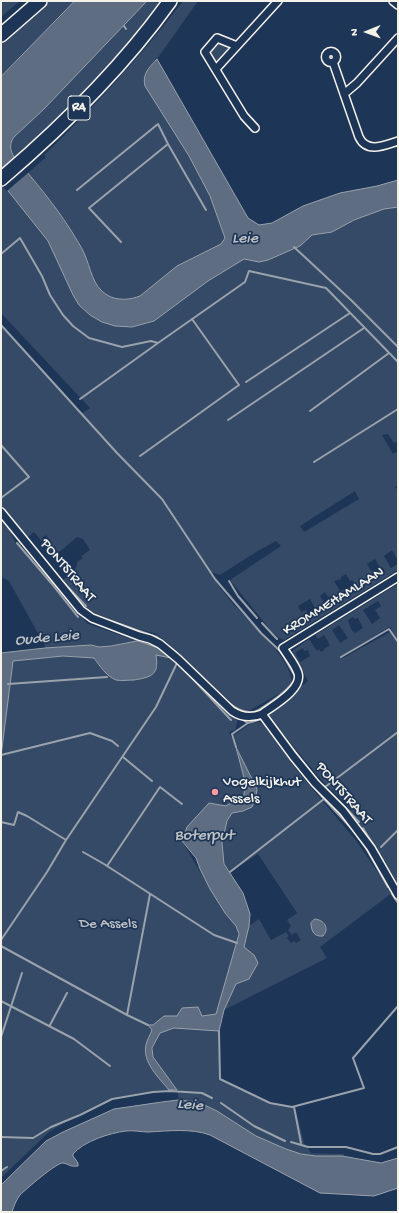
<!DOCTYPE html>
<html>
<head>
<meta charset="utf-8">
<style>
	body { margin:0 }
	#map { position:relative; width:399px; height:1213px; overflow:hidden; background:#1d3557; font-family:"Gochi Hand",sans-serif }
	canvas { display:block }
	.frame { position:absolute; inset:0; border:2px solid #f4f1e8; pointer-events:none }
	.north { position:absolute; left:347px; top:12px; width:40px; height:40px; -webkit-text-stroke:3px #1d3557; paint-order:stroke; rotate:269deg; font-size:11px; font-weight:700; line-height:16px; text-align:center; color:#f4f1e8 }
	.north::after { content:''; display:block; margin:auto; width:14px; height:18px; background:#f4f1e8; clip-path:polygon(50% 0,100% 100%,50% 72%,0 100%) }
</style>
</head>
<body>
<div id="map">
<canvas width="399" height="1213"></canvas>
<div class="frame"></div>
<div class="north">N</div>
</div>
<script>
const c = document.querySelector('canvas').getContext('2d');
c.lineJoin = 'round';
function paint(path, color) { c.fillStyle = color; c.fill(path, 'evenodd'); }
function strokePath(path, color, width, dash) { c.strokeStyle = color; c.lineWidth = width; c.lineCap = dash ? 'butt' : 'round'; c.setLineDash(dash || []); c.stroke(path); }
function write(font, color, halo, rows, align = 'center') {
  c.font = font + ' "Gochi Hand",sans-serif'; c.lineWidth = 3.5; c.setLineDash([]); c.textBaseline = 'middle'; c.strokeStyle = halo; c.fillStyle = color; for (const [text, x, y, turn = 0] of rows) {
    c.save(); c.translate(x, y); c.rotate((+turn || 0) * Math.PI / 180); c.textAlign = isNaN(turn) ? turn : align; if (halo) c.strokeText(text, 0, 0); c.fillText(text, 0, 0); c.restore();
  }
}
paint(new Path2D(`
	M4,1H20L1,17V4Z
	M49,1H75L1,77V43Z
	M147,1H163L114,61L77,102L16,159C10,152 8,144 14,137L44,109Z
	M183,1H198L157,59L147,69L144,75L145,86L189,156L210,196L225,238L221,244L177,266L140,296C130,300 117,301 107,295C92,285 91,268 84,253C82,248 79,244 77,240C63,216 47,194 28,173L46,157L44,155C94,107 141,56 183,1Z
	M219,41L232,46L228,52L215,64L208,52Z
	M1,182L48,241L73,295L79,305L90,315L102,322L115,326L132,327L154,321L208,281L244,259L268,260L300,246L312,235L332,232L354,220L384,209L398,207V441L394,443L388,434L382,435L393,454L398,451V485L395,487L398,490V561L392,550L384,556L391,568L398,564V570L284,640L279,638L271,631L230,580L281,546L276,541L256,552L220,575L210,572C222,594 242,613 259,631C273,647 288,660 292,682L284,691L247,712L236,707L157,634L125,625L94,613L86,607L63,580L75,570L78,561L83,558L81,556L90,550L83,539L77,537L57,554L59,556L57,560L47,549L51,543L46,535L42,538L46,543L44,544L34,532L28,537H24L13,519L1,505V324L81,414L90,408L1,313ZM355,491L359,499L304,532L300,526ZM375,559L380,568L382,567L385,571L378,577L374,570L371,571L367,564ZM346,574L350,581L352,580L354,582L352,585L355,592L348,594L345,589L340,591L334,581L341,579V577ZM325,592L328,597L331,596L335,603L327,608L320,596ZM310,599L318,614L311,618L306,610L301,612L298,606Z
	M1,522L10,530L15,542L88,624L138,641L111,646L99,647L91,645L45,648V646L9,581L1,577Z
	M398,584V589L397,590L398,592V886L345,802L326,785L269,718L270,710L308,681L292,651L309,639L317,651L319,649L321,652L324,650V649L330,645L324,635L318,639L315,635ZM378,601L381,606L375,610L380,618L372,624L363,610ZM353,617L355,619L358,618L363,628L355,633L351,629L348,620ZM339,625L348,638L340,643L332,630ZM389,627L392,629L390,632L343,658L342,656ZM303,648L304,651L308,650L310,656L300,662L295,653Z
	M156,654L171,658L178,664L174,668L185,664L230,713L238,719L235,730L229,732L236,747L245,782L244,795L226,806L209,803L187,827L182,841L223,911L236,925L238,935L228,976L216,1014L202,1016H164L153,1025L146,1046V1052L150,1067L169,1090L153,1091L111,1098L79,1114L49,1132L1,1178V753L13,661L63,656L94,658L103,671Z
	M259,722L263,724L300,774L357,842L392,893L320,947L327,958L224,1010L236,984L249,979L254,955L244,947L249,926L259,919L271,940L286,932L289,936L287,938L291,943L294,941L296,943L301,940L296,932L292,935L288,930L291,926L287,920L297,913L258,854L230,872C228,870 226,867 224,865C218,850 224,826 232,813L243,811L257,789L238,750L234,735L252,723Z
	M174,1028L219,1031L220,1079L271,1103L295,1107L304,1143L311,1153L344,1154V1157L316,1156L301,1154L286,1149L256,1136L217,1111L198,1102L179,1100L177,1090L153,1057V1048L160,1033Z`), '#354a67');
const water = new Path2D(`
	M75,1H147L44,109L14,137C9,144 10,150 14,157C35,181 55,205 72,232C76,239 81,246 84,253C91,268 92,286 107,295C117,301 130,300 140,296L177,266L221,244L225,238L210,196L189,156L145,86C142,73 149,68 157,59L248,218L259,225L272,223L303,206L340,193L377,186L398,180V207L384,209L354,220L332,232L312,235L300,246L268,260L259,262L244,259L208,281L154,321L132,327L115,326L102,322L90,315L79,305L73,295L48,241L1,182V77Z
	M138,641L158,648L171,658L156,655C159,674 153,677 134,680C129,680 121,681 116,680C106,676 100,666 94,658L63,656L13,661L1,756V653L45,648L91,645L99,647L111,646Z
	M236,747L257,789L256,797L252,807L243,811L232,813L227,821L222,843L224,864L243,893L250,914L249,926L244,947L254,955L258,963L249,979L236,984L224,1010L219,1031L174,1028L160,1033L152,1048L153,1057L177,1090H169C159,1078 142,1062 146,1045C147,1040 150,1035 152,1030L148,1025H153L164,1016H177L182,1008L198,1007L202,1016L216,1014L239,934L236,926L225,913L210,889L200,869L196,858L182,841L187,827L209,803L226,806L244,795L245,782Z
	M315,919C324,920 330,928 323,936C314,937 311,931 311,923Z
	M179,1100L198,1102L217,1111L256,1136L286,1149L301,1154L316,1156H342L381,1163L398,1158V1188L374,1196L320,1193L210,1135C191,1128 168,1131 148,1132C141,1132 134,1130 126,1131C110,1133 84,1141 73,1154V1156L78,1163V1166C69,1167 69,1164 63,1163C57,1162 25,1190 20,1195C16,1200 14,1206 12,1212H1V1185L46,1141L63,1132L114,1109L162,1102Z`);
paint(water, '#5e6d82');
strokePath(water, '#9aa2ab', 1);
paint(new Path2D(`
	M17,158L29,172L7,191L1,185Z`), '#1d3557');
strokePath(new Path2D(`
	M124,26L126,29
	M77,190L158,124L168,144
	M121,242L89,208L168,144L206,210
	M294,247L351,300L398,347
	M1,254L20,238L42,276L50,295L63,315L73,326L89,338L122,347L151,341L158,343L245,282L249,271L326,288L398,362
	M1,325L117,453L162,499L215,579L261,633L281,652L296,678C289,689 280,696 269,703C264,706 259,711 253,712C235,715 214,689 202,677
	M246,382L350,313
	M80,399L158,343
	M310,411L389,353
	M228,420L364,328
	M1,445L29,477L1,498
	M140,456L239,385L192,319
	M314,462L398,409
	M17,543L52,584L78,617
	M229,581L238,596L257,618
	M63,582L86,606
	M108,620L157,637L177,653
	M262,623L277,639
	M341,657L389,629L398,642
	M190,666L200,675
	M8,684L107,677
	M270,720L320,783L325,787L398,732
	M248,723L262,719L263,721
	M236,747L232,734L248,723L243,720
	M1,755L90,733L112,741L118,746
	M123,757L152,781
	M290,758L298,767
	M313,786L324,799
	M325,787L346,808L359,822
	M1,822L14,825L18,812L27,816L66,840
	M363,828L383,861
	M362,841L388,887
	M381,847L398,830
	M83,852L104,864L214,935L237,943
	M107,866L160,787L182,804
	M230,872L324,799L352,829
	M392,894L398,903
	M1,940L47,872L66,840L156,707L177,663L193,679L231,720
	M1,946L127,1015
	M1,1001L74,1039L110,1066
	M50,1025L67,993
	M148,1025L127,1015L150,894
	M219,1031L220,1079L270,1103L292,1107L364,1088L353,1058L398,1006
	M1,1037L22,973
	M221,1103L254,1126L285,1141
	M294,1107L301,1143
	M1,1137L33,1138L51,1127L80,1115L112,1099L153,1092L169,1091L202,1093L212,1098
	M291,1142L308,1147H346L373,1154H380L398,1147
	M1,1171L7,1167`), '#9aa2ab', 2);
const street = new Path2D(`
	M393,1L398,5
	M237,46L217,38L205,52L244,116L255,128
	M325.5 57a5.5 5.5 0 1 1 11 0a5.5 5.5 0 1 1-11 0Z
	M333,62L359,137C367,154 385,145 398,141
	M216,69L278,1
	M344,94L357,83L398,38
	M1,512L81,610L92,618L139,636L150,639L160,644L178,659L232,711C241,717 252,718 262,714C274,705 303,689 298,673C295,664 288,656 283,648L398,577
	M262,714L293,756L315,783L343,811L371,848L398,895`);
const highway = new Path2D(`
	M1,35L40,1
	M1,179C63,126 122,68 170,1`);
strokePath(street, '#f4f1e8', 10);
strokePath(highway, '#f4f1e8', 16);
strokePath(street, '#1d3557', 7);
strokePath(highway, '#1d3557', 13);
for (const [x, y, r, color] of [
	[215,792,4,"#ff9aa2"]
]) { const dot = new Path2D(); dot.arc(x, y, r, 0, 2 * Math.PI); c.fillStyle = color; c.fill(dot); strokePath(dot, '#1d3557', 1.5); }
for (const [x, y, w] of [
	[79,108,22]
]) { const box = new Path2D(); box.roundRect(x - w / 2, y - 12, w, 24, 3); c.fillStyle = '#1d3557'; c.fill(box); strokePath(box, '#f4f1e8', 1); }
write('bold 14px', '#f4f1e8', null, [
	["R4",79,108]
]);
write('15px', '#f4f1e8', '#1d3557', [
	["PONTSTRAAT",67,571,50],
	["KROMMEHAMLAAN",334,602,-32],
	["PONTSTRAAT",343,794,49]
]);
write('15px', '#f4f1e8', '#1d3557', [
	["Vogelkijkhut",223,783],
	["Assels",223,800]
], 'left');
write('15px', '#bbbfc1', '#1d3557', [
	["De Assels",108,925]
]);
write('italic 16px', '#c0c3c4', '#1d3557', [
	["Leie",245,240],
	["Oude Leie",47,639,-5],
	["Boterput",204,837],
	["Leie",190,1106,5]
]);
</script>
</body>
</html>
